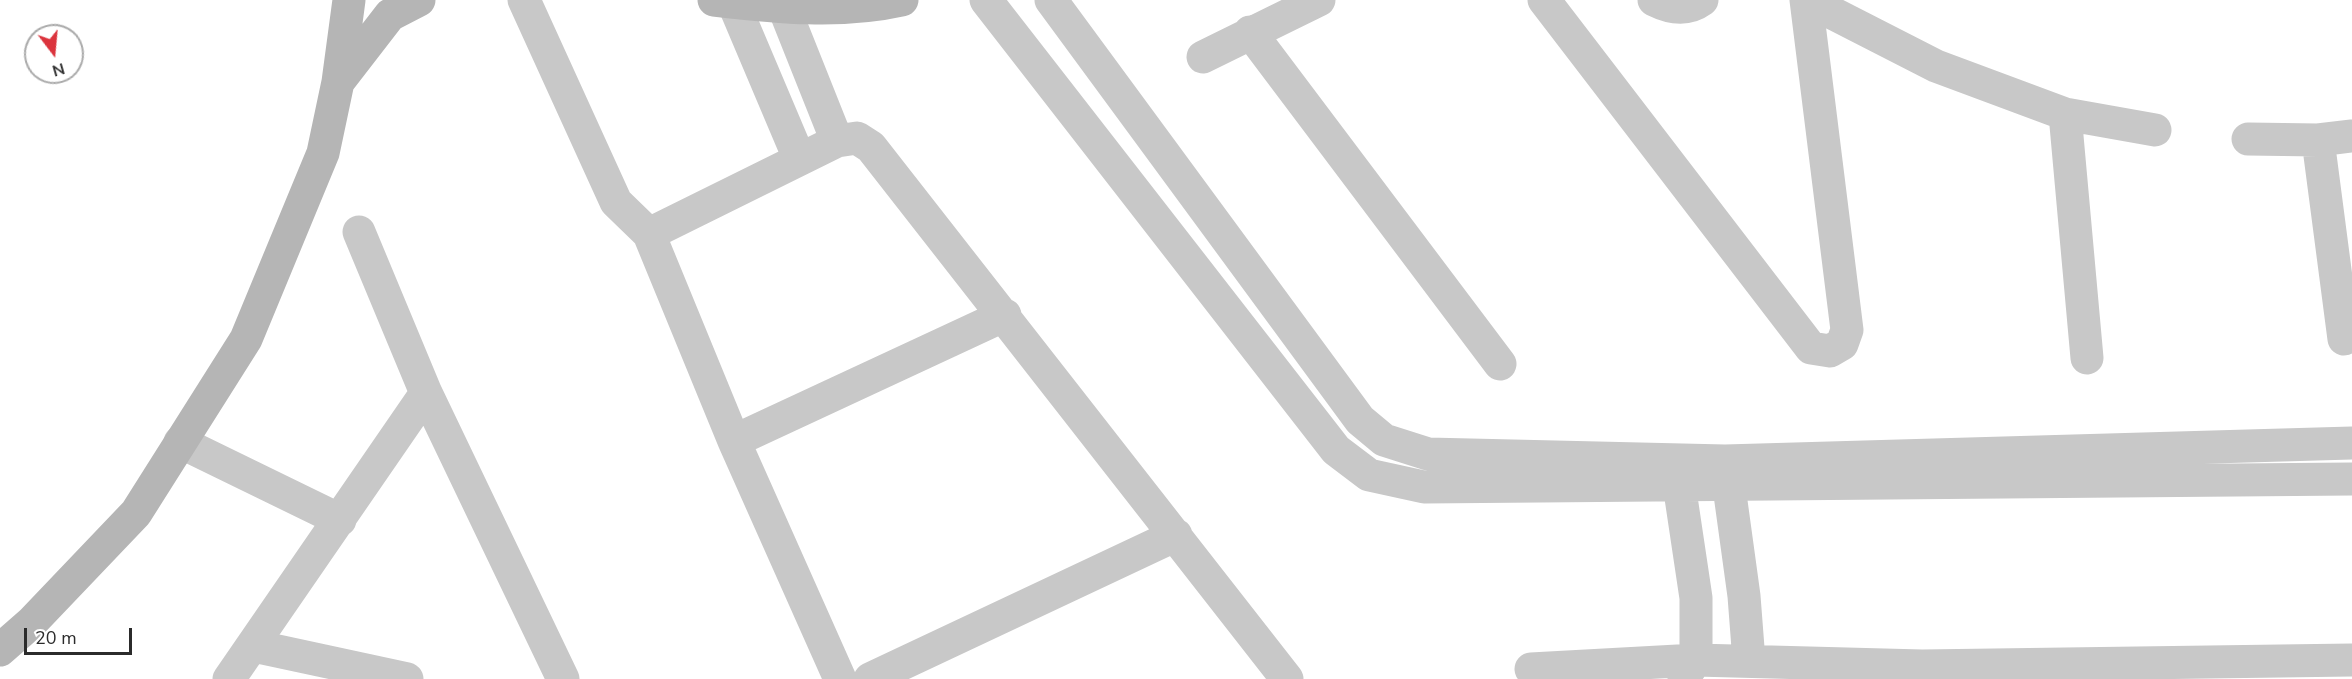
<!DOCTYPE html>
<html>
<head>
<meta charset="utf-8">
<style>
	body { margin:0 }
	#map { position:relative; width:2352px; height:679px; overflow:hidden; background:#fff; font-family:"Nunito Sans",sans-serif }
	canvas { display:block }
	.north { position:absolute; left:24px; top:24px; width:60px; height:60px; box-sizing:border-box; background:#fff; border:2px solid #aaa; border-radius:50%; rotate:164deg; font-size:16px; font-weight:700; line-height:24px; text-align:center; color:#2b2b2b }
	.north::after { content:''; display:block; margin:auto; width:21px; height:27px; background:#db343d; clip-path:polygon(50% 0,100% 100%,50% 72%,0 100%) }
	.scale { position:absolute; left:24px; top:628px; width:108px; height:27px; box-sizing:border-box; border:3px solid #2b2b2b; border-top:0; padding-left:8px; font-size:18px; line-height:21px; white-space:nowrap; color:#2b2b2b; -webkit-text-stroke:4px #fff; paint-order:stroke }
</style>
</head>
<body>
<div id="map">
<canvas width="2352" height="679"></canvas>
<div class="north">N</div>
<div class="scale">20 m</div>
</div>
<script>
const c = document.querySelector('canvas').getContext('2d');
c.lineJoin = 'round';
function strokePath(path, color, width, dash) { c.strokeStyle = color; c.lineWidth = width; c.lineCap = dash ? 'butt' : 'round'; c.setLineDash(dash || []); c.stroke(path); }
strokePath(new Path2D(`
	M524,0L616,202L649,234L734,441L840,679
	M986,0L1336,450L1369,475L1424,487L2352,479
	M1051,0L1360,420L1384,440L1428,454L1725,461L2352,443
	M1544,0L1811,348L1830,351L1842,344L1847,330L1806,0
	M1654,0C1670,8 1687,11 1702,0
	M1807,0L1936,66L2065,114L2155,130
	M733,2L799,158
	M784,8L837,141
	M1250,32L1500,364
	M1203,57L1319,0
	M2065,114L2087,358
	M2248,139L2318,140L2352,136
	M2318,140L2344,339
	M359,232L426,393L563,679
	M649,234L837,141L857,138L871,147L1287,679
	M734,441L1005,315
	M180,442L340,520
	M1676,464L1696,598V660L1684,677
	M1726,465L1744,596L1749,661
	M254,646L407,679
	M1531,669L1696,660L1922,666L2352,660
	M229,679L426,393
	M870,679L1176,535`), '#c8c8c8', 33);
strokePath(new Path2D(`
	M714,0C776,7 840,14 902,0
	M339,81L390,15L419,0
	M0,650L32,622L136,513L246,339L323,153L338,82L349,0`), '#b5b5b5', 33);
</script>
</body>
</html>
